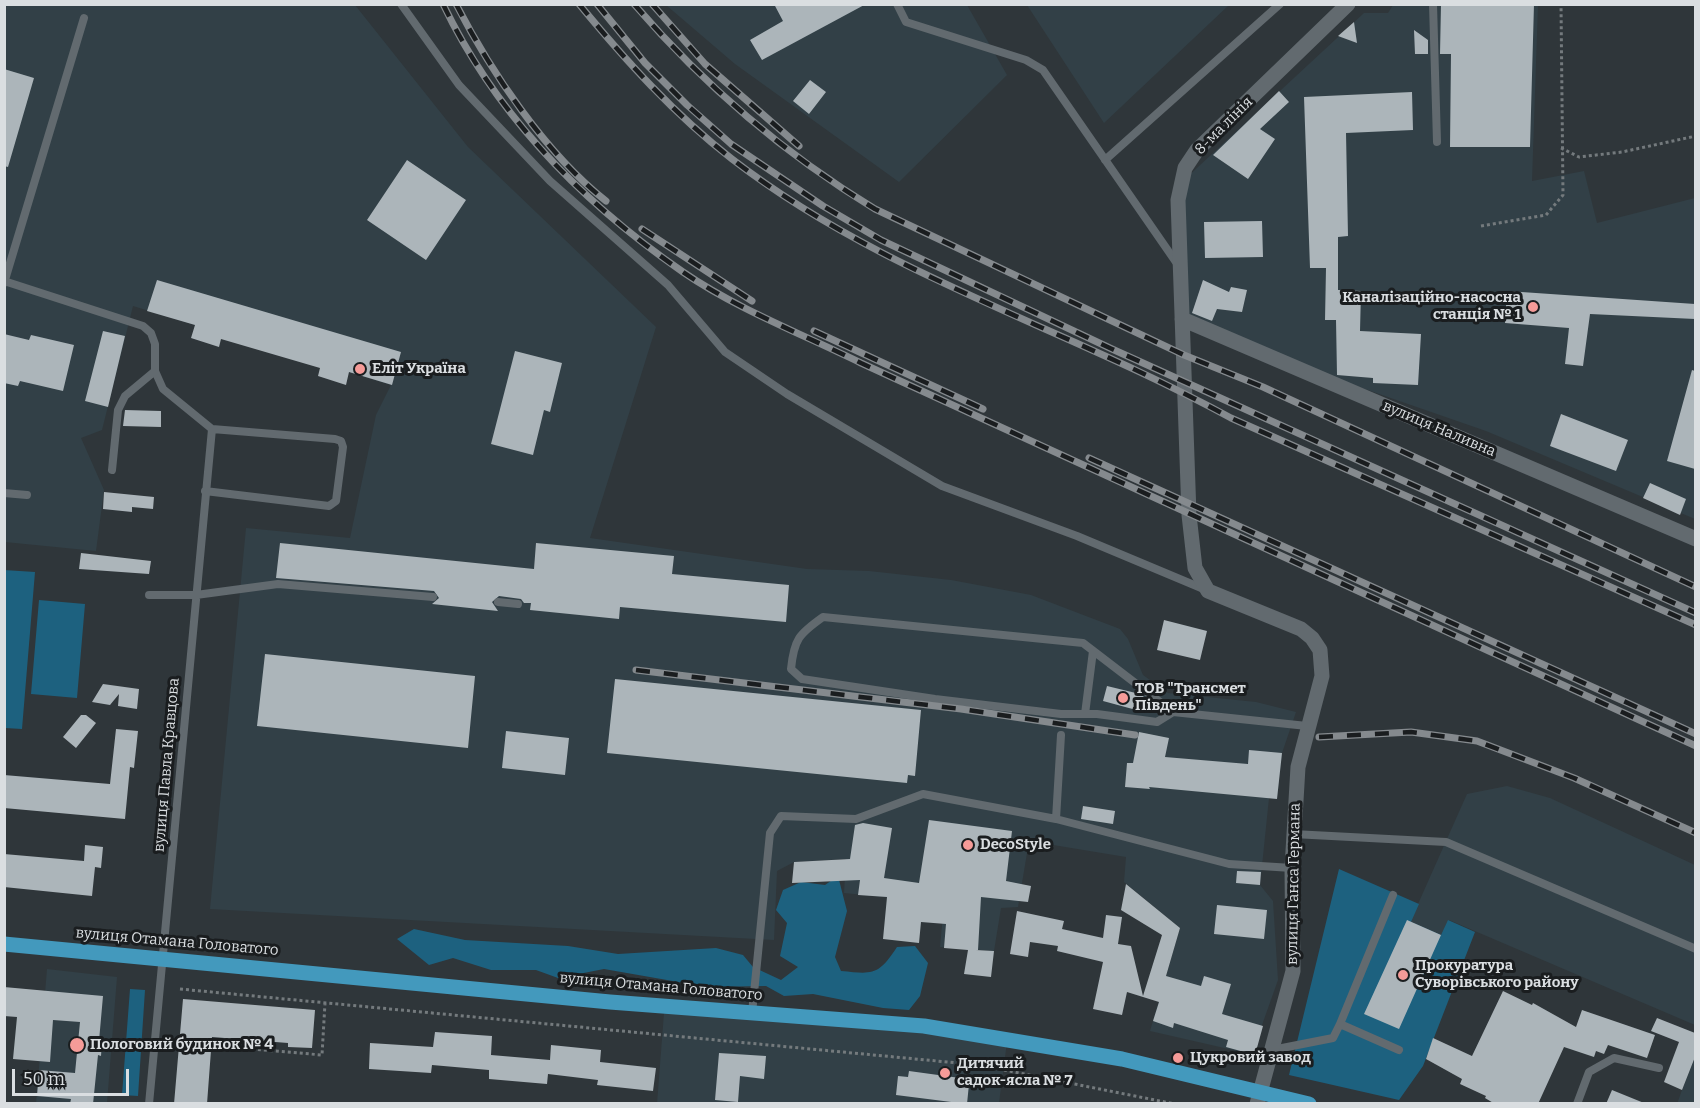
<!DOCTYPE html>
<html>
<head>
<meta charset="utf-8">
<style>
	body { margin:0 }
	#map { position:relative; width:1700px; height:1108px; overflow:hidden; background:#2f363a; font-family:Bitter,serif }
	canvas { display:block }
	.frame { position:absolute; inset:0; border:6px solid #dadee1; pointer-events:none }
	.scale { position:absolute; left:12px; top:1069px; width:117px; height:27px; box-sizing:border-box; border:3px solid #dadee1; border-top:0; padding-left:8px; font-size:18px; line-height:21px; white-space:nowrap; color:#dadee1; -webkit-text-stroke:4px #1a1d1f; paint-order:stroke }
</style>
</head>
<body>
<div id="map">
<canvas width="1700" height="1108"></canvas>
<div class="frame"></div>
<div class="scale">50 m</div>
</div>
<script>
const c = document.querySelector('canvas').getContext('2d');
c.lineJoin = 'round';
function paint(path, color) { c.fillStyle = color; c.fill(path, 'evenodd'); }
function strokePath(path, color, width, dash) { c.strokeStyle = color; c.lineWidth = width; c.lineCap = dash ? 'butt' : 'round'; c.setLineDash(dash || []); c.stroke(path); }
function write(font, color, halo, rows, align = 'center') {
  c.font = font + ' Bitter,serif'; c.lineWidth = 6; c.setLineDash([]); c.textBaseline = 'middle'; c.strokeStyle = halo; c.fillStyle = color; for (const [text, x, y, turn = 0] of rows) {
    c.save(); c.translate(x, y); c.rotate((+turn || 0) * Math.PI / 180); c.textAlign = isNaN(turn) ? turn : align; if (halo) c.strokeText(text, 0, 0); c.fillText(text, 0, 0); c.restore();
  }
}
paint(new Path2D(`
	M5,5H355L468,147L656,327L590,538L807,569L869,571L951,580L1031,595L1120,629L1128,639L1143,675L1168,693L1256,702L1296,712L1282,753L1277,799L1269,798L1260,885L1273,901L1278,980L1262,1025L1255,1055L1150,1031L1180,928L1124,882L1126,857L1029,841L1018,907L1001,908L994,951L940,947L944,903L844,893L846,859L794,862L777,871L774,940L210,909L246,528L350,538L376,415L391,385L133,306L102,430L81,438L104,490L96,551L5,542Z
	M666,5H967L1007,75L899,182L735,64Z
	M1027,5H1229L1104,123Z
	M1393,5H1538L1532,181L1584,171L1597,223L1695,198V519L1486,431L1333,378L1188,316L1184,180L1364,13H1388Z
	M1507,786L1550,798L1695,865V1025L1449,920L1441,935L1410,922L1467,794Z
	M47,969L117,977L107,1103L36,1104Z
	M664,1013L893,1026L1007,1042L999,1103L657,1104Z
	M1695,1057V1103L1677,1104L1682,1090Z`), '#324047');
paint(new Path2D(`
	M4,570L35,572L22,729L5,728Z
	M39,600L85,604L77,698L31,694Z
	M1339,869L1419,904L1411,922L1441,935L1448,920L1475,932L1423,1066L1399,1100L1289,1075Z
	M838,876L847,911L835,957L841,971C873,974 878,976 897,947L915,946L928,963L920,996L909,1010L883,1008L813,994L784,996L766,986L707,987L604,969L558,978L536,970H491L453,958L429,965L397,939L414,929L465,940L568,946L618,954L716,948L743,955L753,967L781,980L798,967L780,956L787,923L776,910L783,890L801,882L825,885Z
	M130,989L145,990L138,1096L122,1095Z`), '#1d617f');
paint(new Path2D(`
	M774,4H866L762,60L750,40L783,21Z
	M1441,4H1534L1530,147H1450L1451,54H1440Z
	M1354,22L1357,43L1338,36Z
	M1414,30L1428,40V54H1415Z
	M4,69L34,78L8,167L4,166Z
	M810,80L826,92L809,114L793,101Z
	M1279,91L1289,102L1260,129L1275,139L1248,179L1213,155Z
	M1412,92L1413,130L1346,133L1348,236L1338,237V290L1361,291L1360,331L1421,334L1418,385L1373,383V378L1337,375L1336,320H1325L1326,268H1310L1304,97Z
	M407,160L466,200L426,260L367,220Z
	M1262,221L1263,257L1205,258L1204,222Z
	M157,280L401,352L392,385L349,372L346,385L318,376L320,368L221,339L219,347L191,338L195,325L147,311Z
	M1203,280L1229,292L1231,287L1247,290L1242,312L1217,309L1212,321L1192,313Z
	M1507,291L1695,304V319L1590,314L1583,366L1565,364L1569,328L1505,323Z
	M103,331L125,336L108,407L85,401Z
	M4,334L29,340L31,335L74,345L63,391L20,381L18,386L4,383Z
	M515,351L562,363L550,412L544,410L533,455L491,444Z
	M1692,370L1695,371V469L1667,461Z
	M125,410L161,411V427L123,426Z
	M1561,414L1628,440L1616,471L1550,446Z
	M1650,483L1686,499L1680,515L1643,498Z
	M104,492L154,497L153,509L132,507V512L103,509Z
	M280,543L534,569L536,543L674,556L672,574L789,585L786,622L620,607L619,619L530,610L531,603H524L521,599L499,596L492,602L498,611L432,604L439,598L434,591L276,578Z
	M81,553L151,561L149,574L79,569Z
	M1164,620L1207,631L1200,660L1157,650Z
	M265,654L475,676L468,748L257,726Z
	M615,679L921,710L915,776L908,775L907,783L607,753Z
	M103,684L139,689L137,709L118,706L119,694L110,705L92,702Z
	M1107,686L1140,694L1144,697L1140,711L1103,701Z
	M81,715H86L96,723L76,748L63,737Z
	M116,729L138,731L134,768L130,767L125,819L4,808V775L110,784Z
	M506,731L569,738L565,775L502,768Z
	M1139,732L1169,738L1165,757L1248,764L1249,750L1282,753L1277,799L1149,787L1150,789L1125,787L1127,763H1133Z
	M1083,806L1115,811L1113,824L1081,819Z
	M929,820L1012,831L1006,881L1031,886L1028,902L981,897L978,950H976L994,951L991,977L964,974L968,950L944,948L946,924L921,922L919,943L883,939L887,897L858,895L860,880L792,883L794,862L850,859L855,825L863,823L892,828L884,878L919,883Z
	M85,845L103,847L101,868L95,867L92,896L4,887V854L84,861Z
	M1237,871L1261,872L1260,885L1236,883Z
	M1126,884L1180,928L1166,976L1201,986L1204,976L1231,984L1222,1014L1263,1026L1255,1055L1226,1047L1228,1040L1174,1023L1173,1028L1153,1021L1159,1002L1127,992L1122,1015L1093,1009L1103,962L1057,951L1058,946L1030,942L1028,957L1010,954L1017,911L1064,921L1062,929L1103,938L1106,915L1122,917L1118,944L1131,946L1143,996L1162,935L1121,910Z
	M1217,905L1267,910L1264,939L1214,934Z
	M1407,920L1441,935L1399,1029L1364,1014Z
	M4,987L103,996L99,1041H102L101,1056L98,1055L93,1104H70L71,1099L37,1096L39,1070L75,1073L80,1022L53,1020L50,1062L13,1059L17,1017L4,1016Z
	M1503,991L1532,1005L1533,1003L1576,1027L1582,1010L1655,1035L1647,1058L1608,1045L1604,1054L1596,1051L1594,1057L1564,1047L1538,1104H1495L1485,1098L1486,1096L1460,1084L1462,1079L1426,1059L1433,1038L1472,1056Z
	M183,999L315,1010L312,1048L288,1047V1043L212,1037L207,1104H174Z
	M1657,1018L1695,1033V1057L1682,1090L1664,1082L1679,1042L1651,1031Z
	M435,1032L492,1036L491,1055L550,1060L551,1045L601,1050L600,1062L656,1068L653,1091L597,1085L598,1080L548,1074L547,1084L489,1079V1070L432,1065L431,1073L369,1069L370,1043L433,1047Z
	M719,1053L766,1056L764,1079L740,1076L738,1102L715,1100Z
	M909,1071L960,1078L959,1083L969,1084L967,1104L896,1095L898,1076L908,1077Z
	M1612,1090L1644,1103V1104H1606Z`), '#acb5ba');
strokePath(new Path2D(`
	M1561,148L1579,157L1622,152L1696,136
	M1481,226L1546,215L1563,195L1561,4
	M180,989L979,1065L1175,1104
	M228,1047L322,1055L325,1003`), '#747a7d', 3, [3, 3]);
strokePath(new Path2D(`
	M401,4L459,85L550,181L668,285L725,352L787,394L942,486L1077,536L1206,590
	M897,4L906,22L1026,60L1043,70L1178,265
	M1433,4L1437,142
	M1105,160L1280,4
	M4,281L143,326L151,333L155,344V371L163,389L212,429L335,439L341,441L343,447L336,501L329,506L205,491
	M4,283L84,18
	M112,470L118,410L125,396L155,371
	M4,493L27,495
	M149,595H196L278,584L433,597
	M498,602L518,604
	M1173,712L1157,722L1097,714H1061L935,699L802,679L791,669C794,639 799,634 823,617L1083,643L1173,712L1307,726
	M1085,714L1093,651
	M1056,819L1061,735
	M1293,834L1446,842L1696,949
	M752,1013L770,833L781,816L856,819L923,794L1056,819L1229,864L1292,868
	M1340,1024L1393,895
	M1272,1050L1333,1038L1340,1024L1399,1050
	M149,1104L212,429
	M1577,1104L1589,1072L1614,1058L1659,1068`), '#626a6f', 8);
strokePath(new Path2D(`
	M1182,319L1696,539
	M1257,1104L1293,971L1292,868L1298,767L1322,676L1320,650L1312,638L1301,629L1208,591L1195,568L1189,515L1178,200L1185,168L1197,150L1348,4`), '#626a6f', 15);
strokePath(new Path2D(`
	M4,944L610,1002L924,1026L1122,1059L1309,1104`), '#4399bd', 15);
const rail = new Path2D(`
	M443,4C496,115 583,203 683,272C737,309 802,334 861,363L1696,746
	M456,4C491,72 546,154 606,201
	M579,4C626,61 674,114 732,159C882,275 1067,328 1231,418L1696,625
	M597,4L645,63L687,105L731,144L823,206L881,240L1112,349L1696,613
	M634,4C703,84 786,155 875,209L1184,355L1263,387L1696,587
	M652,4L705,64L799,146
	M642,229L752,301
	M814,331L983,409
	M1089,458L1696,734
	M636,670L961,709L1135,735
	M1319,737L1411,732L1477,741L1574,778L1696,833`);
strokePath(rail, '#858a8e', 7);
strokePath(rail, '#1a1d1f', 4.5, [14]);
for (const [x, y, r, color] of [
	[1533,307,6,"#f59b98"],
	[360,369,6,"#f59b98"],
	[1123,698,6,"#f59b98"],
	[968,845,6,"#f59b98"],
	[1403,975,6,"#f59b98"],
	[77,1045,8,"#f59b98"],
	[1178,1058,6,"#f59b98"],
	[945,1073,6,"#f59b98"]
]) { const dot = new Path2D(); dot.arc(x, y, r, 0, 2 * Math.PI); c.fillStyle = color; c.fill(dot); strokePath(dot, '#1a1d1f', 2); }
write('15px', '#dadee1', '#1a1d1f', [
	["8-ма лінія",1224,126,-45],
	["вулиця Наливна",1439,429,23],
	["вулиця Павла Кравцова",167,765,-85],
	["вулиця Ганса Германа",1294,884,-89],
	["вулиця Отамана Головатого",177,942,5],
	["вулиця Отамана Головатого",661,987,5]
]);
write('bold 15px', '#dadee1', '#1a1d1f', [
	["Каналізаційно-насосна",1521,298,"right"],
	["станція № 1",1521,315,"right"],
	["Еліт Україна",372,369],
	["ТОВ \"Трансмет",1135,689],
	["Південь\"",1135,706],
	["DecoStyle",980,845],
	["Прокуратура",1415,966],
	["Суворівського району",1415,983],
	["Пологовий будинок № 4",90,1045],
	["Цукровий завод",1190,1058],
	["Дитячий",957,1064],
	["садок-ясла № 7",957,1081]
], 'left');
</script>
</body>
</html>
